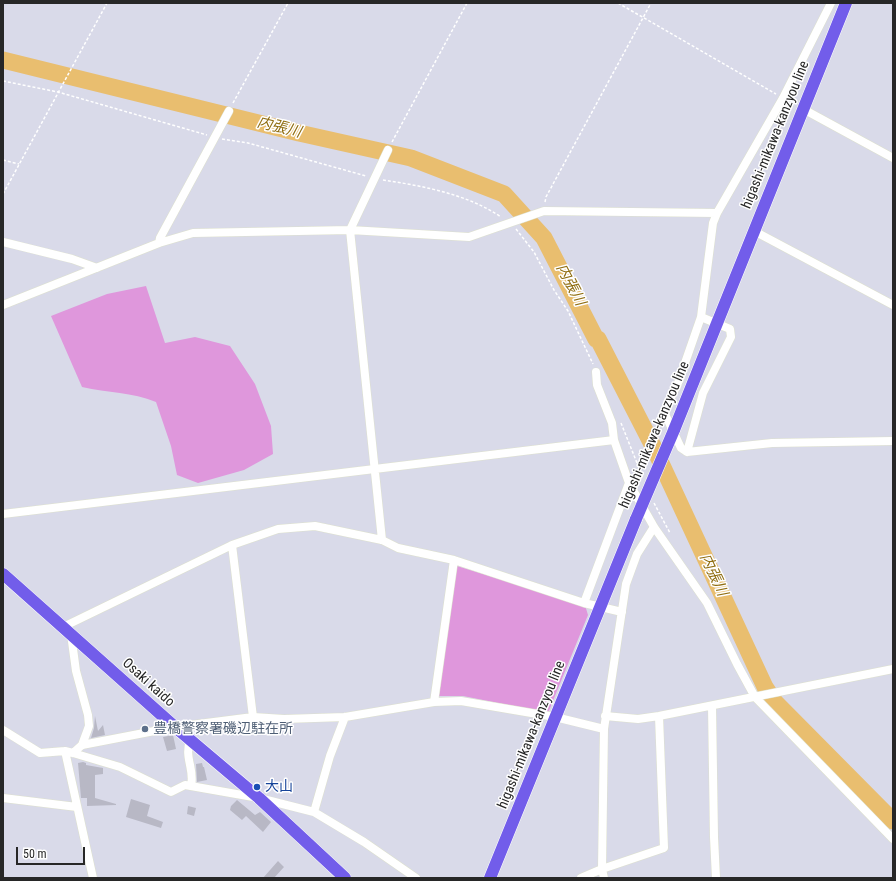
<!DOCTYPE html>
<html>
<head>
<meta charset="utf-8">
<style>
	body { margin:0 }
	#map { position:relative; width:896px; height:881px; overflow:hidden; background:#d9dae9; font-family:"Roboto Condensed",sans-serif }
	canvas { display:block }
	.frame { position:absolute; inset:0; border:4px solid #272727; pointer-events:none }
	.scale { position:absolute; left:16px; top:847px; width:69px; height:18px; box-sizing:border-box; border:2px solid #272727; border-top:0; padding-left:5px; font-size:12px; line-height:14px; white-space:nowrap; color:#272727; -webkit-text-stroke:3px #fff; paint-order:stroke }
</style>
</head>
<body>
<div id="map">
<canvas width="896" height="881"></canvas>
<div class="frame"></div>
<div class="scale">50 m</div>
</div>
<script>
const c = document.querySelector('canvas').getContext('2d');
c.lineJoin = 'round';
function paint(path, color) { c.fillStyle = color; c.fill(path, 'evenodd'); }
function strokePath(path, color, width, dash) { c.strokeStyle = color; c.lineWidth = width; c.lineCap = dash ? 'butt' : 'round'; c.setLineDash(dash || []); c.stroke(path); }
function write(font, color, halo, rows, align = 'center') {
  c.font = font + ' "Roboto Condensed","Noto Sans JP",sans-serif'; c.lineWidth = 3; c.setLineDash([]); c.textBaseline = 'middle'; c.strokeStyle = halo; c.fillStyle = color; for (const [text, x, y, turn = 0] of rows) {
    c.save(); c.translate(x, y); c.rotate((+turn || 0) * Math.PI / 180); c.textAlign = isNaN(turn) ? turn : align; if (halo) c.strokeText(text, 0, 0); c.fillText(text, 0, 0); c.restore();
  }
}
paint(new Path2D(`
	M146,286L165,343L195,337L230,346L255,384L271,426L273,454L244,470L198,483L177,475L171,446L156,402C132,392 108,393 82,387L51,316L107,294Z
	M457,566L585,605L588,615L548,713L463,696H439L446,637Z`), '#df97dc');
strokePath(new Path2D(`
	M3,60L299,133L411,158L504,194L544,238L596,339H598L654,448L765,687L775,702L893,821`), '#e9be6f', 17);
paint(new Path2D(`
	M95,716L98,731L103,725L105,735L91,738L94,728Z
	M173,735L176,749L167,751L163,737Z
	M83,762L86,763V765L103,768V774L95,775V798L116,804V805L87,806V798H81L78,763Z
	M202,763L203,767H204L207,780L197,782L196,764Z
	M131,799L150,805L147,816L163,822L161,828L126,817Z
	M237,800L255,815L260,812L271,822L263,832L246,816L242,820L230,810L231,806Z
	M188,806L196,808L194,816L187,814Z
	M278,861L284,867L274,878H263Z`), '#b8b8c5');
const street = new Path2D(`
	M831,3L783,98L717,213L713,223L701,317L730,329L731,337L703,393L687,452L772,443L893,441
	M803,109L893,158
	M754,231L893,305
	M3,242L72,259L97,268
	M159,243L160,238L229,111
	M3,305L159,243L193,233L350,230L469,237L544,211L717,213
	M596,372L597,385L612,423L614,440L629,483L584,603L622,612
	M687,452L681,448L664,412L678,383L701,317
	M629,483L654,527L707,603L737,664L755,697L893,839
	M3,514L614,440
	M382,540L350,230L388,150
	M232,545L253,717
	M63,627L232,545L278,529L315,526L382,540L398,548L454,560L584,603
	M71,634L76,671L88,715L89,726L82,745
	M434,702L454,560
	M712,706L714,837L716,878
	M605,716L638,719L659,716L893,669
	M3,730L40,753L65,751L73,753L120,767L171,792L185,785L259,798L314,812L364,842L416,878
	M190,740C184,759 195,769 191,786
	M65,751L93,878
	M73,753L82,745L175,727L253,717L284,719L345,717L434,702L461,701L555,717L604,729L626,584L637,554L654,527
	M3,798L77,807
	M314,812L330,756L345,717
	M581,878L602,869L664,848L659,716
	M604,878L602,869L604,729`);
const primary = new Path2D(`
	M674,430L846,3
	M3,574L175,727L259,798L345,878
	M490,878L636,519`);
strokePath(street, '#dde0ce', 9);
strokePath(primary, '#fff', 13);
strokePath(new Path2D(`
	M618,3L776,94
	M3,81L58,92L207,135
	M233,103L288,3
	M222,139L248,143L366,176
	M392,142L467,3
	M3,160L19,164
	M383,180C423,186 467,194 501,217
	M3,194L107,3
	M545,202L546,197L651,3
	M516,229L534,252L554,290L568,311L593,364
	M621,423L643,478
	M654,503L670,533`), '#fff', 1.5, [3, 2]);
strokePath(street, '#fff', 8);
strokePath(primary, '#725dea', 12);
const primaryBridge = new Path2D(`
	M636,519L674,430`);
strokePath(primaryBridge, '#fff', 13, []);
strokePath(primaryBridge, '#725dea', 12);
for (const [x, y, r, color] of [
	[145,729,4,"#5c6f8a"],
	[257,787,4,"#1a4fb4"]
]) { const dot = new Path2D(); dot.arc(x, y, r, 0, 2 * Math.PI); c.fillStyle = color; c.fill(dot); strokePath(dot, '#fff', 1.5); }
write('14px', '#272727', '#fff', [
	["higashi-mikawa-kanzyou line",776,135,-68],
	["higashi-mikawa-kanzyou line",655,435,-67],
	["Osaki kaido",148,683,42],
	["higashi-mikawa-kanzyou line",532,735,-68]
]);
write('14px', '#4e5e75', '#fff', [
	["豊橋警察署磯辺駐在所",153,729]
], 'left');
write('14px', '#164399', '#fff', [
	["大山",265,787]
], 'left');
write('italic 15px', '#906e12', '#fff', [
	["内張川",279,128,14],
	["内張川",570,285,62],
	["内張川",713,575,65]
]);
</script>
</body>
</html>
